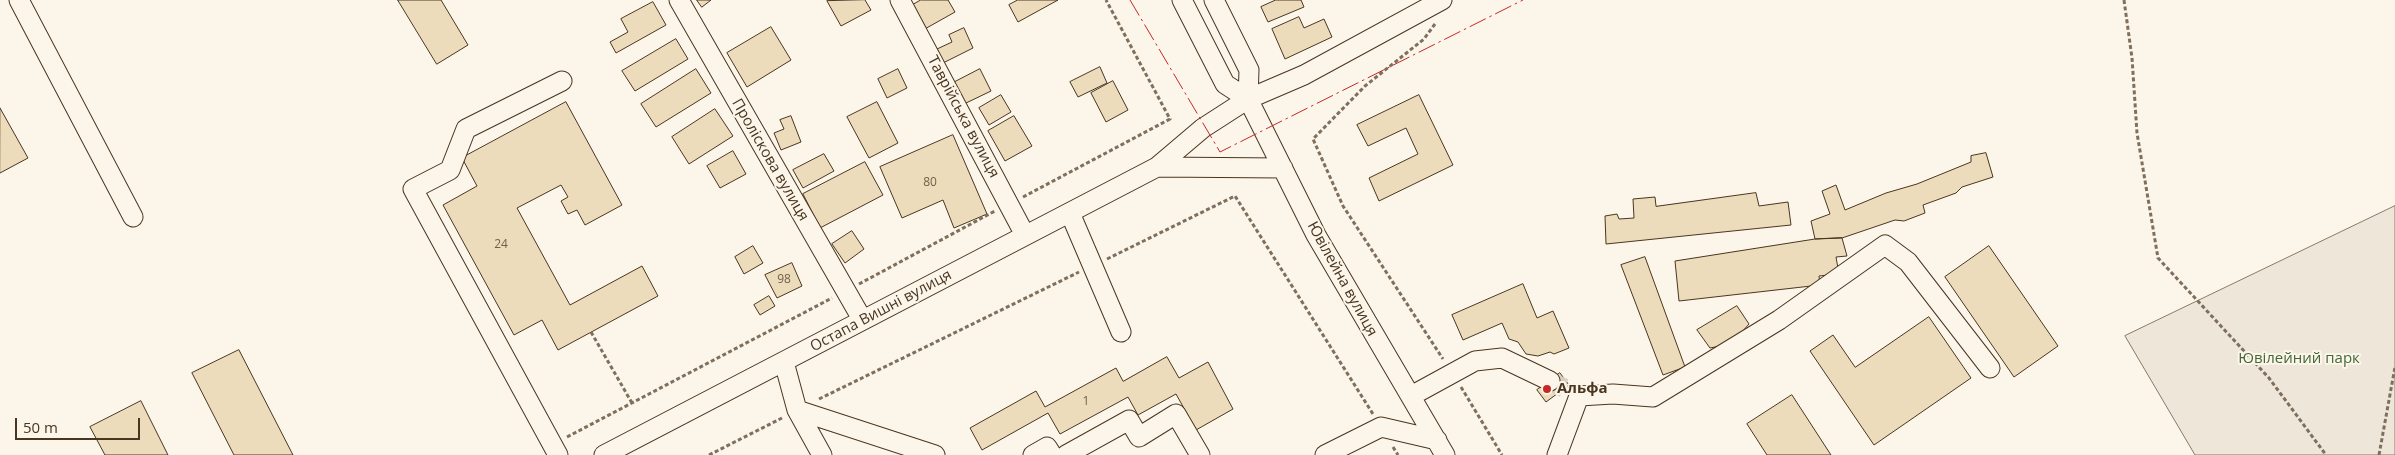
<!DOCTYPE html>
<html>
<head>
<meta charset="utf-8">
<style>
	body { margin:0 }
	#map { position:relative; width:2395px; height:455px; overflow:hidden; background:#fbf6e9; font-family:"Open Sans",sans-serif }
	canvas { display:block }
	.scale { position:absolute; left:15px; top:418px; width:125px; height:22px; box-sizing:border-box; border:2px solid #4a3520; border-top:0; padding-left:6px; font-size:15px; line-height:18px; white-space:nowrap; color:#4a3520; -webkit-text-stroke:4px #fbf6e9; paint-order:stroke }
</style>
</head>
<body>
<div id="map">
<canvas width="2395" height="455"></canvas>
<div class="scale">50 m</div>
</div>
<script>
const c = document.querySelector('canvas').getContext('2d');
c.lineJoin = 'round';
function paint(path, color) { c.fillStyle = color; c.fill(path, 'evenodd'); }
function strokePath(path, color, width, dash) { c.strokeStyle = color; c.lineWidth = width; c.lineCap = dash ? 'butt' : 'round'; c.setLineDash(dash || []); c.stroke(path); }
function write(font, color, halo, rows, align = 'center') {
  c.font = font + ' "Open Sans",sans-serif'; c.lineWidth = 4; c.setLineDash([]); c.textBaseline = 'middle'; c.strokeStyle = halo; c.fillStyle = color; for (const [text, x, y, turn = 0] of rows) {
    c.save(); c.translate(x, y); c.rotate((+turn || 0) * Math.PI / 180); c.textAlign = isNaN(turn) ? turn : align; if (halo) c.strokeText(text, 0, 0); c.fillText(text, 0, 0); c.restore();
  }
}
const green = new Path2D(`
	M2395,206V455H2195L2125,336Z`);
paint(green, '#ede6d9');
strokePath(green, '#887966', 1);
const building = new Path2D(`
	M398,0H441L468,45L437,64Z
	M697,0H711L702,7Z
	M865,0L871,10L841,26L827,1Z
	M921,0H948L955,12L923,30L909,7Z
	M1018,0H1058L1018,22L1009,5Z
	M1276,0H1301L1304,7L1268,22L1261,7Z
	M653,2L666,25L616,53L610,42L628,32L621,19Z
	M1299,17L1304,28L1324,19L1332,37L1285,59L1272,29Z
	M771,27L791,60L747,87L727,53Z
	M964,28L973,48L943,63L937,49L952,42L949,35Z
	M676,39L688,59L635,91L622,71Z
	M1100,67L1107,83L1078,97L1070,82Z
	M696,69L711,93L656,127L641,104Z
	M898,69L907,88L887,98L878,79Z
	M980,69L991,91L964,104L953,83Z
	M1113,81L1128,110L1106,122L1091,93Z
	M1001,95L1011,112L989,125L979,108Z
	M1419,95L1453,165L1379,201L1369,178L1418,154L1406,128L1368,146L1357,125Z
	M566,102L622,205L585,225L577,210L568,214L561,201L568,197L561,185L517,208L570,305L642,266L658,296L558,350L542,320L514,335L443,205L477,186L462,158Z
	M877,102L898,143L869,158L847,117Z
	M0,108L28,158L0,173Z
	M715,109L733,136L689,164L672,137Z
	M791,116L801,142L781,150L774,133L784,129L780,120Z
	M1014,116L1032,146L1005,161L988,131Z
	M953,135L987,214L954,228L943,200L902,218L880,167Z
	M733,151L746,174L720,188L707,166Z
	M1986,153L1993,177L1962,187L1956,193L1923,205L1925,213L1904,221L1895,220L1842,238L1815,239L1811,221L1830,214L1822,191L1836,185L1845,210L1886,193L1917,184L1971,162V156Z
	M824,154L834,171L803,188L793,170Z
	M865,162L883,195L820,228L803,194Z
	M1756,193L1759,206L1788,202L1791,225L1606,244L1605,216L1617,214L1619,219L1634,218L1633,199L1655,197L1656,206Z
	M852,231L864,249L845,263L832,244Z
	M1842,238L1847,256L1836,257L1839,274L1819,276L1820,285L1679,301L1675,261L1815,239Z
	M753,246L763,263L744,274L735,257Z
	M1989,246L2058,346L2014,377L1945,277Z
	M1645,257L1685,367L1663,375L1621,265Z
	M792,263L802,286L777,298L765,275Z
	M1523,284L1537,318L1553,311L1569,348L1554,354L1550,352L1538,356L1526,354L1518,342L1509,339L1502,323L1463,340L1452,315Z
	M769,296L775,306L760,315L754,305Z
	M1737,306L1749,324L1741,333L1720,346L1710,348L1697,330Z
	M1929,317L1971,378L1874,445L1810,351L1833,335L1855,367Z
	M239,350L293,455H234L192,373Z
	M1167,357L1179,378L1208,362L1233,409L1196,430L1176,394L1138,415L1128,397L1060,434L1048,413L982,450L970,428L1036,391L1045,407L1116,368L1123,381Z
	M1560,373L1569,385L1546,402L1537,390Z
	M1792,395L1831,455H1767L1747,424Z
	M141,401L168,455H105L90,427Z`);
paint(building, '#ecdcbc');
strokePath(building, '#4a3520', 1);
strokePath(new Path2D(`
	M1550,381L1564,388`), '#d8cfc1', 19, [19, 9]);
const minor = new Path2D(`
	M19,0L133,217
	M679,0L862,319
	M900,0L1025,235
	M1182,0L1225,84L1248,99
	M1214,0L1249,70L1248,99L1316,235L1445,455
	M1157,167L1283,168
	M1070,213L1121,332
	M784,362L797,410L822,455
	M1411,396L1475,361L1502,358L1550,381
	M797,410L935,455
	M558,455L413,189L450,170L466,129L562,81
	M604,455L1157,167L1203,128L1248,99L1304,75L1442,0
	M1033,455L1047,447L1052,455
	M1066,455L1129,420L1139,437L1176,414L1200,455
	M1325,455L1381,427L1437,440
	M1557,455L1579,396L1613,394L1653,397L1779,320L1885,245L1908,262L1990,368`);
strokePath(minor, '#4a3520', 21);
strokePath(new Path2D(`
	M2124,0L2132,58L2137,133L2158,258L2269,378L2326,455
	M1435,24L1424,39L1365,86L1313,139L1343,206L1443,359
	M1023,197L1170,119L1106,0
	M1107,259L1235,196L1373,414
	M859,284L995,211
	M591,332L632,403
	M1461,387L1502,455
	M819,399L1079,272
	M567,437L832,298
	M1393,447L1398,455
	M709,455L782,418
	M2379,455L2395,367`), '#7f6f5c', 3, [4, 2.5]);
strokePath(minor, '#fbf6e9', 19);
strokePath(new Path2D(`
	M1130,0L1220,152L1523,0`), '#c62828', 1, [18, 4, 2.5, 4]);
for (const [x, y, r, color] of [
	[1547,389,5,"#c62828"]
]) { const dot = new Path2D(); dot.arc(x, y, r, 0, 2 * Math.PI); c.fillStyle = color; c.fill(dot); strokePath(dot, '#fbf6e9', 2); }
write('12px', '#725f47', null, [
	["80",930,183],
	["24",501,245],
	["98",784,280],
	["1",1086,402]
]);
write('15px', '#4a3520', '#fbf6e9', [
	["Таврійська вулиця",963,117,62],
	["Проліскова вулиця",770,160,60],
	["Ювілейна вулиця",1342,279,61],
	["Остапа Вишні вулиця",881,311,-28]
]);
write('15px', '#436837', '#fbf6e9', [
	["Ювілейний парк",2299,359]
]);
write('bold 15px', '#4a3520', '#fbf6e9', [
	["Альфа",1557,389]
], 'left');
</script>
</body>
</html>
